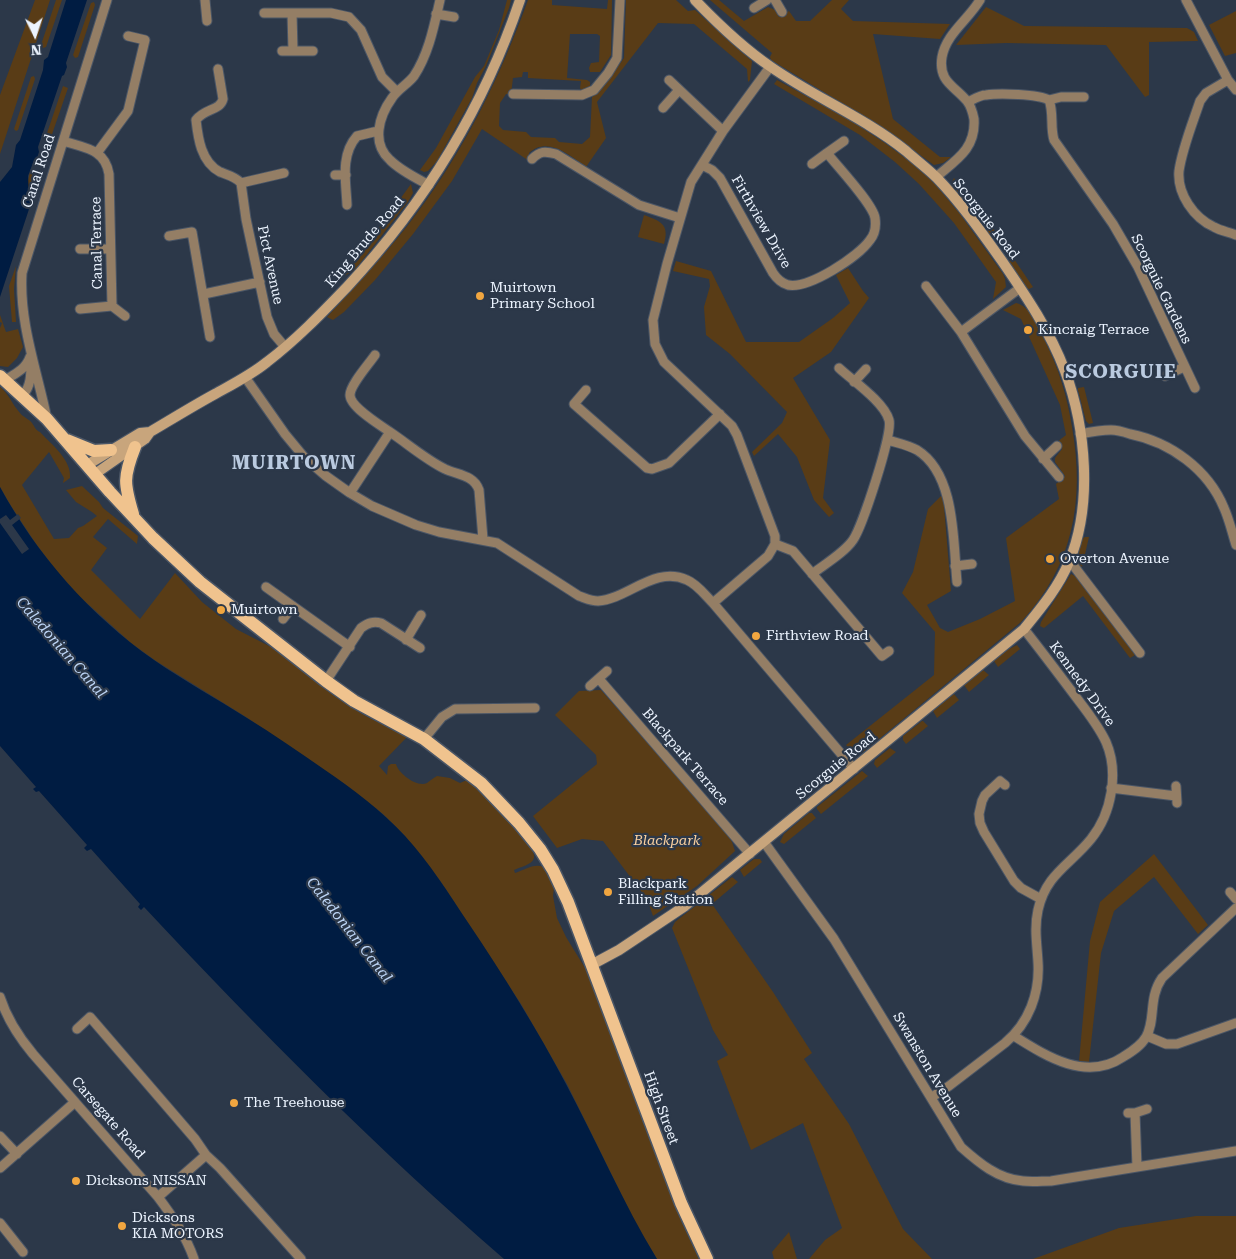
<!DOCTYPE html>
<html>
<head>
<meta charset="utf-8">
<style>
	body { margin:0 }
	#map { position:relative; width:1236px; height:1259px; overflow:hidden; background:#2c3849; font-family:"Roboto Serif",serif }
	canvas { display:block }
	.north { position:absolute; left:10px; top:10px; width:50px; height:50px; -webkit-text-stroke:4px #2c3849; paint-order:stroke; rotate:176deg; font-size:14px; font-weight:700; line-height:20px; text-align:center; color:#ecf4ff }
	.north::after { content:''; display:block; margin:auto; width:18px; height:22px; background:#ecf4ff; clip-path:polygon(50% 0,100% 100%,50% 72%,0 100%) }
</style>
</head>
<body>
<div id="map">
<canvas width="1236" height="1259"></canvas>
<div class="north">N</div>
</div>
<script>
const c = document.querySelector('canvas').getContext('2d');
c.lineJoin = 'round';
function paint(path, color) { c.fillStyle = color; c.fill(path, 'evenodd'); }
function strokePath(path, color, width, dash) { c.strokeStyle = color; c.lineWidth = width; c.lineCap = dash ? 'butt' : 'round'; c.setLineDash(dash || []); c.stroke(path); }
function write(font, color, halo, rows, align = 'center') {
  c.font = font + ' "Roboto Serif",serif'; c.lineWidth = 4.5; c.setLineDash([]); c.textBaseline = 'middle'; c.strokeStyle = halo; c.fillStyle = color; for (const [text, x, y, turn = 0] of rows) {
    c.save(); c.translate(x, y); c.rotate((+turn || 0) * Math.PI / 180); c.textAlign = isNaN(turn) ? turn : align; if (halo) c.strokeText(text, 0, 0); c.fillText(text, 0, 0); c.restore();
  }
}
paint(new Path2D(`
	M35,0H50L0,154V95Z
	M56,0H62L46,47L43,48L41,45Z
	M507,0H511L509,8L486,66L477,83L472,98L437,161L428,171L424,172L420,170L436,148L475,77L484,66L499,30Z
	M528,0H552V5L607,9L608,0H612L611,55L600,72H590L589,68L591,63L599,62L600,36L597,34H570L567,78L587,80L590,82V86L582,91L580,88L581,81L528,78V72H523L522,77L513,78L511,94H506L500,103L499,126L503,130L526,132L531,137L555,138L559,142L582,144L590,137L592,97L603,87L624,58L626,0H676L688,11L695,10L752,61L750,80L748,82L747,69L694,24L658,23L597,102L606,138L586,167C570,155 547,136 529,153V161L482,129L452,181L413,234L375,280L344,312L333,320L327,317C358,283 390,250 417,213C465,149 501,75 528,0Z
	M710,0H719L744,21L768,7L775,10L779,17L789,11L796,21H810L832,0H849L841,9L853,21L950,24L940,39L873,34L893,119L940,157H951L943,163L934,165L878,125L771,60L770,57L772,53Z
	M94,2L95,5L78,57L75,58L73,55L91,3Z
	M986,7L1024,26L1187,28L1194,32L1198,41L1149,42V95L1145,97L1106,45L1006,43L956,45Z
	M1236,11V53L1225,56L1209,25Z
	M34,76L35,79L18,130L16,131L14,129L31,77Z
	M777,80L850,120L885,143L916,166L935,184L960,214L1003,274L1005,279L1006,287L993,299L996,282L954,223L919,184L895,162L860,135L774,84Z
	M63,86L68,88L50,140L47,141L45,139Z
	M30,172L32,173L35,177H40L33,197L30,196L27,185Z
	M954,178L981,210L996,233L990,235L955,191L951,184Z
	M411,184L413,193L408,202L354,271L344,276Z
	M644,215C660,221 670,224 664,244L638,237Z
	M1014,259L1033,287L1029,289L1027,288L1010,263L1009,261Z
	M676,261L711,271L746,342H799L833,318L850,303L836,275L848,268L863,291L869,298L831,352L793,378L830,440L823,498L834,513L829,517L814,500L797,457L778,434L754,456L752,452L782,423L787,412L730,354L706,335L704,307L710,286L709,279L673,271Z
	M16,266L14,289L16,322H12L9,286Z
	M1016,303C1031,306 1038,328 1045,341C1059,369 1067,396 1072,427C1085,501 1073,566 1021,622L862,753L853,752L846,745L934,675L935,632L902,593L913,572L928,509L943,494L951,591L927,605L940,628L948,632L980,619L1015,601L1006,538L1059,499L1056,484L1065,476L1055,462V458L1062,449L1057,442L1066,435L1060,405L1021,319L1003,310Z
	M0,315L6,332L18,329L23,347L17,358L8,367L0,366V328L2,323L0,322Z
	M0,387C9,394 12,404 20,413C23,417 29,419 32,423C35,427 35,430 40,432C51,444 72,460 70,478L63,483L64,478L49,452L22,485L54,539L69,538L78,528L83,526L97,516L92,512L76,502L66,490L82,486L99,502L103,508L138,536L137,544L108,519L93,537L107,548L91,570L140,619L175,573L202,602L236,629L271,647L333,695L362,714L407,737L379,766L387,775L388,766L391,764H396C398,773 417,788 427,783C430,781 433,778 437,776L450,778L460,783L467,780C478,788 539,847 534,858C532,865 520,867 514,870L515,873C525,870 533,863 544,867L554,887L553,896L557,918L566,937L590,976L642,1120L682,1223L699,1259H657L636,1224L567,1084L521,1004L441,882L405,836L383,814L347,786L246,717L156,661L131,643L79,596L56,570L36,544L11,506L0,487Z
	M1084,387L1093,423L1089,424L1086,421L1078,390V388Z
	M1085,537H1089L1082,567L1077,563V558L1082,539Z
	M1071,574L1077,577L1135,655L1130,658L1083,596L1044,628L1040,626L1041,622Z
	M1017,645L1020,649L998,667L994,661L1007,650Z
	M983,670L989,675L969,692L964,685Z
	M601,690L723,829L732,842L735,851L697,886L653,916L647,899L603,841L582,839L557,848L533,816L597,764L596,755L555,715L579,691Z
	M954,694L959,700L937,718L933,711Z
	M922,721H923L928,726L906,744L903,740V736Z
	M890,748L896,752L877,768L874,764L875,760Z
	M862,771L868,776L821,814L817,809V807Z
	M809,813H812L816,818L784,844L780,842L784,834Z
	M1154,854L1208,925L1198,934L1154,877L1114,911L1101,953L1089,1062L1079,1061L1090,941L1100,902Z
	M754,859H760L762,862L744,877L740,870Z
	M732,877L738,882L712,904L773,992L812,1053L804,1059L849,1124L903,1229L932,1259H809L825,1240L842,1228L803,1123L751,1150L717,1061L728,1055L713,1030L672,928L675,922Z
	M1196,1216H1236V1259H1033L1119,1228Z
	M789,1232L797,1259H774L772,1252Z`), '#593c16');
paint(new Path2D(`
	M66,0H87L66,63L67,67L64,75L62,76L38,147L39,152L37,158L34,160L28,176L29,194L30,196L33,197L0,297V182L12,167L16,145L20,140L43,70L44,60L48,57Z
	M0,487C37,555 90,615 154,660C184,681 216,698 247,718C273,734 299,752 325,770C353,789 381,810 405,836C429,862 449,894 469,924C504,976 537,1029 566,1084C597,1142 623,1203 657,1259H504C377,1149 259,1030 144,907L141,910L138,907L140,904L91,849L87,851L84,848L87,845L39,791L36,792L33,789L36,787L0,746Z`), '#001c42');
paint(new Path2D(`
	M18,514L21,518L12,525L29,549L22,554L0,523V519L6,515L10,520Z`), '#2c3849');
const street = new Path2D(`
	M205,0L207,21
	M775,0L782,12
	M1186,0L1228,80L1236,90
	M754,8L767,0
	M264,13H292
	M436,14L454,17
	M282,51H313
	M293,51L292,13H331L349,17L361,30L382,77L397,92
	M218,69L223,99C220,111 205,108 196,120C198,138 201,162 220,172C228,175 236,177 241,183L246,219L267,317L274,334L285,347
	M669,80L723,131
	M1228,80L1206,93L1200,101C1193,122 1182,149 1179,171C1177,194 1194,218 1214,227C1221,231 1229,232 1236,235
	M513,94L582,95L594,90L608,73L617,58L620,0
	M1049,100L1061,97H1084
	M968,102C974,99 980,95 986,95C999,93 1038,94 1049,100C1054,113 1050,127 1054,140L1113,224L1138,267L1195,388
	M663,108L679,90
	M63,141C85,148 105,149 109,174L112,306L80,309
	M97,153L128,111L145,40L128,36
	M532,159C540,151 545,151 556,154L639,205L680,218
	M812,164L827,153
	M702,165L712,170L720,178L773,273C777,279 781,283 788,285C809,289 858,257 870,240C875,234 876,225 875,218C873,204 837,166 827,153L844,141
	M335,175H346
	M936,177C956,160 976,149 974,119C973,114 971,106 967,101C955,86 938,82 942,57C946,34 968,20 980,0
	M241,183L284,173
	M429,185C416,178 401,171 390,160C371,143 379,116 392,98C398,89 408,84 414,76C429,53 434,26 440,0
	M347,205C346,182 340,155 357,136L378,131
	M169,236L192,232L210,337
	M80,249H110
	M926,286L961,332
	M1020,288L961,332L1025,436L1059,477
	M204,294L260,282
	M112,306L125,316
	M375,355C369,364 350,385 350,395C350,407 380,425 390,432
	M1165,376L1184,367
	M245,377L285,434L304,457L326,476L350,493L372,506L416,525L439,532L497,543L579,596C585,598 591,601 598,601C628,599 655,565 687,580C697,584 705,595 713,603L854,769
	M5,380C15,374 26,369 30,357
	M854,382L866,369
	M586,390L574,404L647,468L652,469L669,463L720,414
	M23,395C31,386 31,374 31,363
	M47,419C37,370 19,323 22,273L107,0
	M1080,434C1090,432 1101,430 1111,430C1117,430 1124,432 1130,434C1170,442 1208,469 1224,508C1229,519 1232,532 1236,545
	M888,440C897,443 908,445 917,450C956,474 953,542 957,582
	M1043,459L1057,446
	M350,493L390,432C408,444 425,459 445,469C458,475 474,475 479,490L483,539
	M775,544L793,551L882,656L889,651
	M1070,561L1140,653
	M955,566L972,564
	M812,574C825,564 844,553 853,540C862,527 893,434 889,420C884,402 853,381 839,368
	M266,587L350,647
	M713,603L768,556L775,544V536L737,435L732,426L664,362L655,344L653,320L667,264L691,182L723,131L770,67
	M283,619L293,606
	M406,640L421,615
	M599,679L750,854
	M326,681L361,628C368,623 373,621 381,623L420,648
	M590,686L607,671
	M424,739L442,717L455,709L535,708
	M1005,785L1000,781L985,795L982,801L979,814L980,823L984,832L1014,881L1021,888L1041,899
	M1176,786L1177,803
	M1111,788L1176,796
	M764,842L834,939L961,1147C979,1163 998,1179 1023,1181C1032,1182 1042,1181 1051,1181L1236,1151
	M1230,892L1236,899
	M0,997C7,1019 18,1036 33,1054L158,1197C173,1217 186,1236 194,1259
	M77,1029L90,1017L195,1139L206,1155L220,1168L301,1259
	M1014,1036C1046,1056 1086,1082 1123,1057C1131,1052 1141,1046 1146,1037C1156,1020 1148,998 1162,978L1236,908
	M1147,1036L1166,1044H1177L1236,1023
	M932,1097L949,1086L1005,1043C1029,1023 1040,993 1038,962C1037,944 1034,928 1038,910C1046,874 1070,865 1091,839C1112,813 1119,772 1106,742C1099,727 1089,714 1079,701C1061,677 1043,653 1024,629
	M1128,1113H1135L1147,1109
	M1135,1113L1137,1167
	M0,1136L17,1154
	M0,1168L75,1102
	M158,1197L206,1155
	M0,1223L23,1252`);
const secondary = new Path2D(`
	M87,465L140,433L150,432C172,419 193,406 215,394C233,384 251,375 267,362C296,340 322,313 347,287C424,204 484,107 520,0
	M95,474L145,439L150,432
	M593,964L619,950L685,906L1024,629C1041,608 1058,588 1069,562C1093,505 1086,428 1065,371C1050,331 1026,296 1002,261C982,233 961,203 937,178C927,168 916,160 906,151C865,118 814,97 771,67C743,48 718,24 695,0`);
const primary = new Path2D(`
	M0,376L47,419L110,492L153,538L200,582L326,681L354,701L424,739L481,783L519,823L540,849L553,870L568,902L681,1203L707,1259
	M67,440L94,451L111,450
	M133,514C124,484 123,477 135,447`);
strokePath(street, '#4b5666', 11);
strokePath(secondary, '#4b5666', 12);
strokePath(primary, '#4b5666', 15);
strokePath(street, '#947e65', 9);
strokePath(secondary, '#c8a57c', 10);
strokePath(primary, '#f0c38e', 12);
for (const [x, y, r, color] of [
	[480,296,5,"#f1a640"],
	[1028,330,5,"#f1a640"],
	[1050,559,5,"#f1a640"],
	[221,610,5,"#f1a640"],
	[756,636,5,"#f1a640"],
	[608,892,5,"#f1a640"],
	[234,1103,5,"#f1a640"],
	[76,1181,5,"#f1a640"],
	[122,1226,5,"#f1a640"]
]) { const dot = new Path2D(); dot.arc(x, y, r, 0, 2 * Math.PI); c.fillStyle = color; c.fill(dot); strokePath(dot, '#2c3849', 2); }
write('14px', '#ecf4ff', '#2c3849', [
	["Canal Road",39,171,-72],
	["Scorguie Road",986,219,52],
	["Firthview Drive",761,222,60],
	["King Brude Road",365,242,-50],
	["Canal Terrace",97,243,-91],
	["Pict Avenue",270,265,78],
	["Scorguie Gardens",1161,289,64],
	["Kennedy Drive",1082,684,54],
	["Blackpark Terrace",685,757,49],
	["Scorguie Road",836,766,-39],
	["Swanston Avenue",927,1065,59],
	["High Street",661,1108,70],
	["Carsegate Road",108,1118,49]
]);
write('14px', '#ecf4ff', '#2c3849', [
	["Muirtown",490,288],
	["Primary School",490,304],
	["Kincraig Terrace",1038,330],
	["Overton Avenue",1060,559],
	["Muirtown",231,610],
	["Firthview Road",766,636],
	["Blackpark",618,884],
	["Filling Station",618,900],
	["The Treehouse",244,1103],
	["Dicksons NISSAN",86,1181],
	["Dicksons",132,1218],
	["KIA MOTORS",132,1234]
], 'left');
write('italic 14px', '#fad09f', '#2c3849', [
	["Blackpark",667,841]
]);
write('italic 15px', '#bcd4f5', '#2c3849', [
	["Caledonian Canal",61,648,49],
	["Caledonian Canal",349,930,52]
]);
c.letterSpacing = '1px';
write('bold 19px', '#bacadf', '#2c3849', [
	["SCORGUIE",1121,372],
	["MUIRTOWN",294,463]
]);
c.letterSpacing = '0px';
</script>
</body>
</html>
